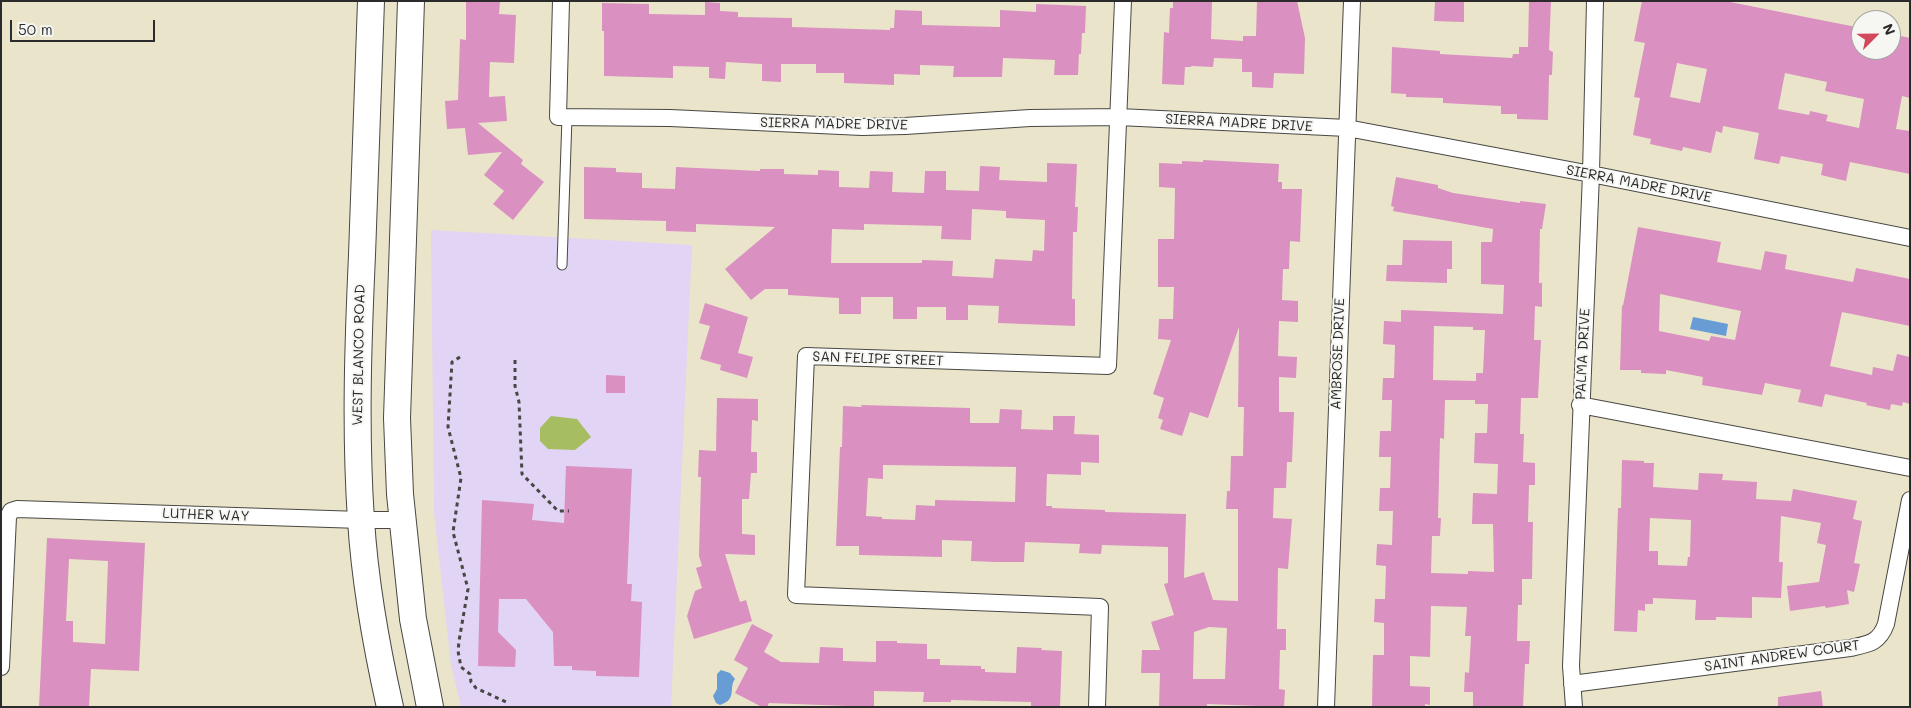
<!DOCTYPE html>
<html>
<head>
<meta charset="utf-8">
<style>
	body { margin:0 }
	#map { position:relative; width:1911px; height:708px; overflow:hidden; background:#eae5ca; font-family:Mali,sans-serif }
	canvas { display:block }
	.frame { position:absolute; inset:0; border:2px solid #2b2b2b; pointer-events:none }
	.north { position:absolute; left:1851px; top:10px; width:50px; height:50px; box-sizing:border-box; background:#f6f6f2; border:1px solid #a5a5a2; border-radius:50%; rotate:67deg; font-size:14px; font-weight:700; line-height:20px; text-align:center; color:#2b2b2b }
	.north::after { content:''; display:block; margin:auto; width:18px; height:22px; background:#d1495b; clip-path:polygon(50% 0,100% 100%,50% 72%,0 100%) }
	.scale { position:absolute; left:10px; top:20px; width:145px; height:22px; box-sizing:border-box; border:2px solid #2b2b2b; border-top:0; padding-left:6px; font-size:15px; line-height:18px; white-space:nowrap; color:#2b2b2b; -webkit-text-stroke:4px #f6f6f2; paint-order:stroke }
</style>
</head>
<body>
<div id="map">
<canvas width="1911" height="708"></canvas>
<div class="frame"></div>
<div class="north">N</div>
<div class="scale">50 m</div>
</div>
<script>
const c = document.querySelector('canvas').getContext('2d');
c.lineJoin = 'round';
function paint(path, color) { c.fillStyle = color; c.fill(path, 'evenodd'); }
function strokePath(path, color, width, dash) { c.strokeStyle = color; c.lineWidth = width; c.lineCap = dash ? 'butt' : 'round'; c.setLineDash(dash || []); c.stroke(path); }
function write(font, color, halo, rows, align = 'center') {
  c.font = font + ' Mali,sans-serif'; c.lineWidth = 4; c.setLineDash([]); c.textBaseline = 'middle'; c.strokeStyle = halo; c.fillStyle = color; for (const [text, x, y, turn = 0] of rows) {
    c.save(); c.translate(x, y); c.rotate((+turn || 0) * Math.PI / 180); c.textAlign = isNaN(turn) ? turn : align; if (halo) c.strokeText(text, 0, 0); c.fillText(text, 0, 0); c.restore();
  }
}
paint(new Path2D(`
	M431,230L692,245L671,707H461L451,665L434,513Z`), '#e1d4f4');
paint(new Path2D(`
	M551,416L577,419L591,437L575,450L548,449L540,441V428Z`), '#a7bd62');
paint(new Path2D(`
	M1693,317L1728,324L1726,336L1690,329Z
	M721,670L730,673L735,679C728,688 738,699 720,705L716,703L713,696L717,689V674Z`), '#679dd4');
paint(new Path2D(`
	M466,1H500L499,14L516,15L514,63L490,62L489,97L505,96L507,121L478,123L523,160L521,164L544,182L513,220L493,204L504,191L484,175L502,152L468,155L465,128L447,129L445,101L458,100L460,39L466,40Z
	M1173,1H1212L1211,39L1243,41V36H1256L1257,1H1297L1305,38L1304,74L1274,73L1273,88L1252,87V72H1242V59L1214,58L1213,67L1191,66V67H1185L1184,85L1162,84L1164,32L1169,33L1170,8H1173Z
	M1435,1H1464V22L1434,21Z
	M1529,1H1551L1549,50L1553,52L1552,75H1549L1548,120L1517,119V114H1501V106L1443,103V98L1406,97V94L1391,93L1392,47L1440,51V54L1512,58L1513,54H1519V47H1528Z
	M1642,1H1725L1861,28V50H1891V34L1910,38V98L1902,96L1896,129L1910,131V174L1850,162L1846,181L1821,175L1823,164L1781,156L1779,164L1754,159L1759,133L1723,126L1722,133L1716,131L1711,153L1683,147L1682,151L1650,144L1651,139L1633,135L1640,98L1634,97L1645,43L1634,41ZM1677,63L1707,69L1700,103L1670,97ZM1785,73L1827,82L1825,91L1864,99L1859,128L1826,121L1828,115L1810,111L1809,115L1778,109Z
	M705,2L720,3V11L738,12V17L792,18V27L890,30V28H894L895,10L922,11V25L1000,27V10L1036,12V4L1086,6L1085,33H1082L1081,54H1079L1078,75H1054L1055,60L1003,58L1002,77H953L954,66L920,65V75L894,74V85L844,83V73H816V64H781V82L762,81V64L726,62L725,79L709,78V67L673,66V78L604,76V31H602V3L649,4V14L705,15Z
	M1203,160L1279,164L1278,182H1282V189H1302L1300,242L1290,241L1289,269H1283L1282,300L1298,301V322L1279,321L1278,356L1297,357L1296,378L1279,377V412H1294L1292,462H1287L1286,488H1274L1273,518L1292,519L1288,569L1278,568L1277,629H1286V650H1280L1279,689L1285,690L1284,707L1207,704V707H1159L1160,673H1141L1142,650H1160L1151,622L1174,615L1164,584L1168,583V547L1102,545L1101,554L1079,553L1080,544L1025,542L1024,562H995L971,561L972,541L942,540V557L859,555V546H836L840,447H842L843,406L862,407L861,405L970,408V423H999L1000,409L1022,410L1021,429L1053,430V416H1075L1074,434L1099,435V463L1081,462V475L1047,474L1046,506H1052V508L1105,510V512L1186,514L1184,578L1204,572L1213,600L1238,601V509H1226L1227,491H1230L1231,456H1243L1244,407H1238L1239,327L1208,418L1190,412L1182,436L1160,429L1163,420L1158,418L1164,398L1153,394L1171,340L1158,339L1159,319H1173L1174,287H1158V239H1174L1175,188L1159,187V163L1182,164V161L1203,162ZM883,465L1016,467L1015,502L935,500V506L916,505L915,520L882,519V517L866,516L868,478L883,479ZM1209,627L1227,628L1225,679H1193L1194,632Z
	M1047,163L1077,164L1075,207H1078L1077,232H1073L1072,299H1075V326L998,323L999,306L968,305V320H946V307H917V319H893V297H861V314H839V298L788,295V289H765L751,300L725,269L775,227L696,224V232L666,231V221L584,219V167L616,168V172L642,173V188L675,189L676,167L760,171V169H784V174L818,175V170L839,171V187L869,188L870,171L893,172L892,192L924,193L925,171H946V190L979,191L980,166L1000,167L999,180L1047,182ZM972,209L1006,211V218L1045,220L1044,251L1033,250L1032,261L995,259L993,278L952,276L953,261L922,260V263H831L832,229L864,230V224L942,226L941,239L971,240Z
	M1396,177L1438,185V188L1453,193L1520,203V201L1546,204L1542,229H1540L1539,283H1542V307L1535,306L1534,340H1541L1538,398H1521L1520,434H1524L1523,462L1535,463V485H1529L1528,522H1533L1532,579H1522V605H1518L1517,641H1530L1529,664H1525L1523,707H1473V692H1464L1465,672L1469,673L1471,636H1465L1467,607L1431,606L1430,657L1410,656V686L1430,687V705L1425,704V707L1372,706L1373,655H1384V623L1374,622L1375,599H1385L1386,566L1376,565L1377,544L1392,545L1393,511H1379L1380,488H1390L1391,457H1379L1380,431H1391L1392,400H1382L1383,378H1394L1395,345L1383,344L1384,321L1401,322V310L1503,314L1504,285L1481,284V242H1492L1493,229L1393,211L1394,207L1391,206ZM1434,326L1473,327V330H1485L1483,373H1476V381L1433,380ZM1445,400H1475V404H1488L1487,433H1475L1474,463L1498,464L1497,494L1473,493L1472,524H1493L1494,572L1468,571V574L1431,573L1432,536H1440L1441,518H1438L1440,438L1444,439Z
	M1638,227L1721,242L1717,262L1761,270L1765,251L1787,255L1785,269L1853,282L1856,268L1910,279V326L1842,312L1830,366L1872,375L1873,367L1893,371L1897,354L1910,357V404L1903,402L1902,406L1891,404L1890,410L1866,405L1867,403L1825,394L1822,407L1798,402L1801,390L1765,383L1762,395L1702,385L1703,377L1666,370V374L1641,373V370H1620L1622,305L1623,306ZM1660,294L1741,311L1735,340L1711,336L1709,341L1659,331Z
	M1403,240L1452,241V269H1447V283L1386,281L1387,265H1402Z
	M705,303L748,317L738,353L753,357L747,378L720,370L721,365L700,359L710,326L699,323Z
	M606,375L625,376V393H606Z
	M717,398L758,399V421L752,420L751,452H757V473H751L749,499H742V534L755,535V555L725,554L740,602L746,600L752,621L694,639L687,616L695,591L702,588L696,568L702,566L699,556L701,477H698L699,450L716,451Z
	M1622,460L1644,461V463H1654L1653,487L1698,490L1699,473L1723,474L1722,480L1757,482L1756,499L1791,501L1793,489L1857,501L1853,519L1862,521L1854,563L1860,564L1854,592L1847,590L1849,604L1826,608L1825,606L1790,611L1787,586L1819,582L1826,545L1817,543L1821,523L1781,516L1779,562H1783L1781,598L1752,597V618L1716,617V620H1695L1696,600L1653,598V604H1645V611L1638,610L1637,632L1614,631L1618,508H1621ZM1650,518L1691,520L1690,557H1688L1687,566L1658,565V551H1649Z
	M566,466L632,469L627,584H632L631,601L642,602L639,677L596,676V671L572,670V666H554L553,632L526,599H499L498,632L516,650L515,667L478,666L482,500L534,504L532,520L564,523Z
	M47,538L145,543L139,671L91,669L89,707H39ZM69,559L108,561L105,644L73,642V621H66Z
	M752,624L773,635L764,652L781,662L819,663L820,647L843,648V661L876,662V641H897V643L927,644V659H940V665L981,666V669H985V672L1016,673L1017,647L1042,648L1041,650L1062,651L1060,707H1031V702L951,700V702H923L924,692L874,691V707L769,703L767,707H762L735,693L748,668L734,660Z
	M1821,691L1823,707H1778V697Z`), '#da90c0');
const lane = new Path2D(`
	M562,265L567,117`);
const street = new Path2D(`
	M561,1L558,117L670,118L862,127L905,126L1030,118L1119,117L1347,128L1591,174L1910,238
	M1580,405L1910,468
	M1,667L8,517L11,511L17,509L361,520H401
	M1572,684L1850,648C1869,644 1879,643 1886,624L1910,500
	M1097,707L1100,607L796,595L806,356L1108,366L1123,1
	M1326,707L1352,1
	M1574,707L1571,666L1591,174L1595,1`);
const primary = new Path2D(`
	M371,1C368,86 365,170 362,255C358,343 355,431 361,520C365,583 376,645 390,707
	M411,1L397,418L400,494L413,619L430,707`);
strokePath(lane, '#484743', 11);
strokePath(street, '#484743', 18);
strokePath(primary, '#484743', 28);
strokePath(new Path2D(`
	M460,357L452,362L448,427L461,478L453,532L468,589L459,641L458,651L461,667L470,674L471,682L476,688L506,702
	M515,360V386L519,402L522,474L558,511H569`), '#484743', 3, [4, 4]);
strokePath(lane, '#fff', 9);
strokePath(street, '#fff', 16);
strokePath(primary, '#fff', 26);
write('14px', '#2b2b2b', '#f6f6f2', [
	["SIERRA MADRE DRIVE",1239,123,3],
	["SIERRA MADRE DRIVE",834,124,1],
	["SIERRA MADRE DRIVE",1639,184,11],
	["AMBROSE DRIVE",1338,354,-88],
	["PALMA DRIVE",1583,354,-87],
	["WEST BLANCO ROAD",359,355,-89],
	["SAN FELIPE STREET",878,359,2],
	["LUTHER WAY",206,515,2],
	["SAINT ANDREW COURT",1782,656,-8]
]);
</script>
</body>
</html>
